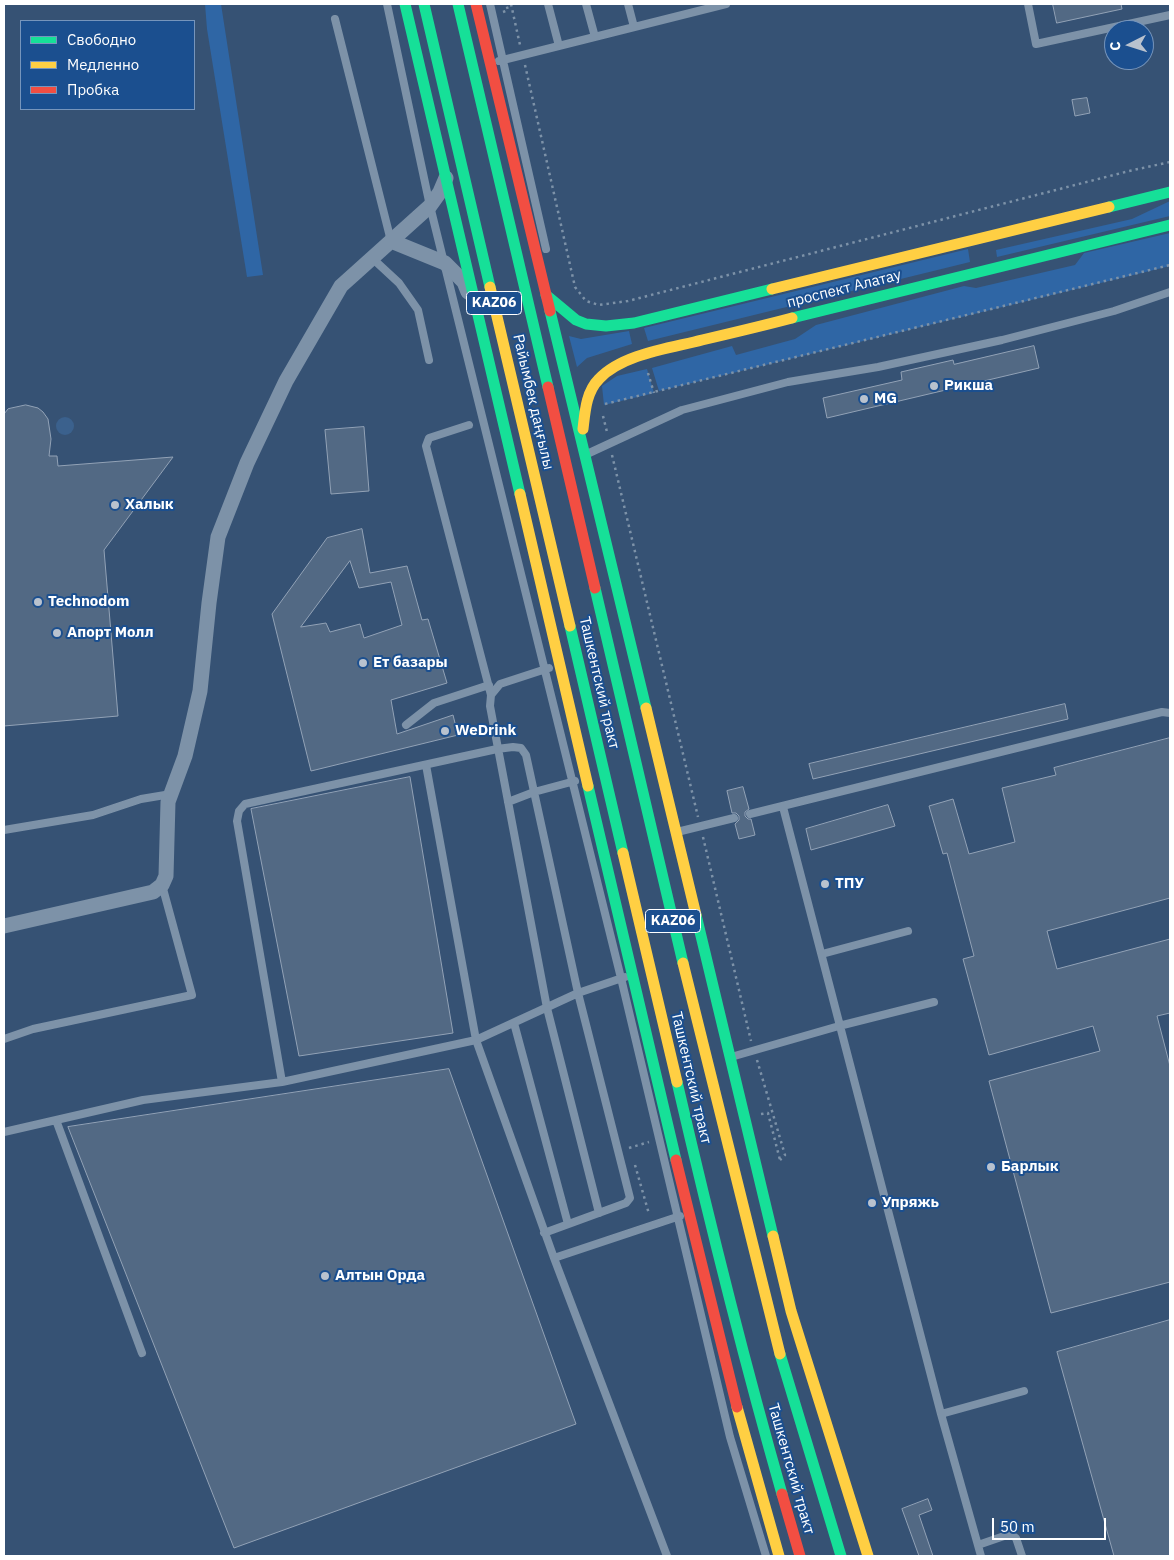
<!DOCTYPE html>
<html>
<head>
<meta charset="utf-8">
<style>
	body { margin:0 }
	#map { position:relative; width:1174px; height:1560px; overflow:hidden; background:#365274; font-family:"IBM Plex Sans",sans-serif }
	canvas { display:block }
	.frame { position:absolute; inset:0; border:5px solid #fff; pointer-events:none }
	.legend { position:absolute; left:20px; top:20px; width:175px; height:90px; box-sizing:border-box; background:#1b4f8f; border:1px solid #7695bc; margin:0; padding:6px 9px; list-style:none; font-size:15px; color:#fff }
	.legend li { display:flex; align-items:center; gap:10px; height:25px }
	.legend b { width:25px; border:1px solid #7695bc }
	.north { position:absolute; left:1104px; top:20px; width:50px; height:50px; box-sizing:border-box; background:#1b4f8f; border:1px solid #7695bc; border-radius:50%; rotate:265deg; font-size:14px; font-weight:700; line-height:20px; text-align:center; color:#fff }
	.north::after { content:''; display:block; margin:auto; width:18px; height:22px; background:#b9c2ce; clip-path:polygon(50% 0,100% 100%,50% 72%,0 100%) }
	.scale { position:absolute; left:992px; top:1518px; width:114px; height:22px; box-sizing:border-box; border:2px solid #fff; border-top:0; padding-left:6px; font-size:15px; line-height:18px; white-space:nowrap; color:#fff; -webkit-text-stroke:4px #1b4f8f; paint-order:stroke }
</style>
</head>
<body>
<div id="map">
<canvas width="1174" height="1560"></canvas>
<div class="frame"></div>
<ul class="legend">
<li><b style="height:6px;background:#16e098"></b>Свободно</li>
<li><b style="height:6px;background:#ffcf43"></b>Медленно</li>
<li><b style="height:6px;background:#f24e42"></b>Пробка</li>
</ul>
<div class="north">С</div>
<div class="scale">50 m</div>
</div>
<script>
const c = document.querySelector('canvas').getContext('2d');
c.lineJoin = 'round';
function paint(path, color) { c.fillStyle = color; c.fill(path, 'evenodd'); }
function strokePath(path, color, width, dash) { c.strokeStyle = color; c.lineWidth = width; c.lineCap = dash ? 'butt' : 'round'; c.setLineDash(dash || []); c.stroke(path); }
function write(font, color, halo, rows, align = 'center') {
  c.font = font + ' "IBM Plex Sans",sans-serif'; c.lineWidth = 4; c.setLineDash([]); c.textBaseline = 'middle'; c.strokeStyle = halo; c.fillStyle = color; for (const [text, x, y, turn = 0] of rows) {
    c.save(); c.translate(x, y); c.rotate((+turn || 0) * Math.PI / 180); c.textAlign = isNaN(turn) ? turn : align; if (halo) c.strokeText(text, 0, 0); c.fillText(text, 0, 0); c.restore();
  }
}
paint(new Path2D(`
	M205,4H221L263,275L247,277L207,29Z
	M1170,201V216L997,257L996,250L1132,219Z
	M1170,233V266L659,391L652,368L732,346L736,355L795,339L816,325L964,286L976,288L1075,265L1084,253Z
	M968,249L970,262L648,341L644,328Z
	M629,331L632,344L587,358L577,367L569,336L581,339Z
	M647,369L654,393L604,405L602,386L617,376Z`), '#2f66a5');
paint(new Path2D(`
	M56 426a9 9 0 1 1 18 0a9 9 0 1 1-18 0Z`), '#3b618d');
const building = new Path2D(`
	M1053,4H1121L1122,9L1057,23Z
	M1087,98L1090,113L1075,116L1072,100Z
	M1034,346L1039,368L827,418L823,398L902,380L901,372L953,360L954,364Z
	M26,405L38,408L43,412L48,419L51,439L49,456H57L58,466L173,457L104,550L118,716L4,726V414L8,409Z
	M364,427L369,491L331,494L325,430Z
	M362,529L370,573L407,566L422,620L428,619L447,683L391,700L397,734L453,715L458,735L311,771L272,614L327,538ZM350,561L359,588L391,582L402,625L364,638L360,624L330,632L326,623L301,627Z
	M1065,704L1068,719L813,779L809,764Z
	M1170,738V898L1047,931L1057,969L1170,939V1013L1157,1016L1170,1066V1282L1051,1313L989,1081L1100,1051L1093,1026L989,1055L963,959L974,956L947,853L943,854L929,806L953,799L969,854L1015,842L1002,788L1056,775L1054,768Z
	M410,777L453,1033L299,1056L251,809Z
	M743,787L749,809L745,812V816L748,819H751L755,835L739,839L735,824L739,820V816L736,813H732L727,791Z
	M888,805L895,826L811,850L806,829Z
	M449,1069L576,1424L234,1548L68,1127Z
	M1170,1320V1556H1114L1057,1352Z
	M928,1499L932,1510L919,1515L933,1556H919L902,1509Z`);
paint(building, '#526984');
strokePath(building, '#92a2b6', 1);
strokePath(new Path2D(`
	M511,4L520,45
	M503,12L508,10L506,4
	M525,65L575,287L586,301L599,305L628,301L1129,171L1170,162
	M648,373L654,393
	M605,404L1170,265
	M603,416L607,432
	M612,455L698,817
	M703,837L751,1041
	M757,1060L785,1155L780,1160
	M761,1114L768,1113L780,1160
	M629,1148L649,1142
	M635,1165L649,1214`), '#7d92a8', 2.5, [2.5, 4]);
strokePath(new Path2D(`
	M387,4L430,206L621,978L730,1437L766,1556
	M490,4L546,249
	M548,4L559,46
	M586,4L595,37
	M628,4L634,27
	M1028,4L1036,44L1170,15
	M335,19L391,241
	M499,61L726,4
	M372,258L399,283L418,310L429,360
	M469,425L429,438L426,446L491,695
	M587,454L682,410L788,382L878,367L1002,340L1114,311L1170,292
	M549,668L500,684L491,695L490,706L547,1008L599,1213
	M406,725L434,703L489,685
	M426,765L476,1040L578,993L625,977
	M508,802L534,792L575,781
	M783,807L941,1414L981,1556
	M750,814L1162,712L1170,713
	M4,830L93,815L141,799L171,794
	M677,832L734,818
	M822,954L908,931
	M514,1023L568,1224
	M4,1039L33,1029L192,995L162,885
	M731,1057L839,1026L934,1002
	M282,1082L237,821L239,811L245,804L497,749L513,747L521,748L526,755L578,993L630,1198L626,1203L544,1233
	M56,1120L142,1353
	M4,1132L143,1100L282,1082L476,1040L554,1258L667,1556
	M554,1258L680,1216
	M941,1414L1024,1391
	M978,1545L1010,1534L1016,1538L1022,1556`), '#7d92a8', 8);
strokePath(new Path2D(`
	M391,241L445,263L464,282L468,292
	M4,926L153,892L162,885L166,876L168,802L185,756L200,691L209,603L218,537L247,463L286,381L341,286L430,206L440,192L446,178`), '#7d92a8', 15);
strokePath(new Path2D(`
	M405,4L520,494
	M424,4L490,287
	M458,4L548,387
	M1109,207L1170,192
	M546,295L576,320L586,324L606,326L634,323L772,289
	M550,311L646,708
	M792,318L1170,225
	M595,588L683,963
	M570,626L623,853
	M588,786L676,1160
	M696,915L773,1236
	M677,1082C709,1220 743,1357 782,1494
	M780,1354L841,1556`), '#16e098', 11);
strokePath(new Path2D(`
	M490,287L570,626
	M772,289L1109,207
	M583,429C585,412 586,392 599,379C622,354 671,348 702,340C732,333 762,326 792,318
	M520,494L588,786
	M646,708L696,915
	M623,853L677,1082
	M683,963L780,1354
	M773,1236L791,1311L868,1556
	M737,1407L779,1556`), '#ffcf43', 11);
strokePath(new Path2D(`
	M476,4L550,311
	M548,387L595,588
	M676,1160L737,1407
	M782,1494L800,1556`), '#f24e42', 11);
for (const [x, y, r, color] of [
	[934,386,5,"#b9c2ce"],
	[864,399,5,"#b9c2ce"],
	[115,505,5,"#b9c2ce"],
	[38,602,5,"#b9c2ce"],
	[57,633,5,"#b9c2ce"],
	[363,663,5,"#b9c2ce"],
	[445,731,5,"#b9c2ce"],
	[825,884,5,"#b9c2ce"],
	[991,1167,5,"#b9c2ce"],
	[872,1203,5,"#b9c2ce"],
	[325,1276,5,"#b9c2ce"]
]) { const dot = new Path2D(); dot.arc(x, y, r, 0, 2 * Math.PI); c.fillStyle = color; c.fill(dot); strokePath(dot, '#1b4f8f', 2); }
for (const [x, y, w] of [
	[494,303,55],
	[673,921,55]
]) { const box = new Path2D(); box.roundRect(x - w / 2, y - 11.5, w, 23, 4); c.fillStyle = '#1b4f8f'; c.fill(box); strokePath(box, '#fff', 1); }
write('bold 14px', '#fff', null, [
	["KАZ06",494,303],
	["KАZ06",673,921]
]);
write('15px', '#fff', '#1b4f8f', [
	["проспект Алатау",844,289,-14],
	["Райымбек даңғылы",533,402,77],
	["Ташкентский тракт",599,683,77],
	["Ташкентский тракт",691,1078,77],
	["Ташкентский тракт",791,1469,74]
]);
write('bold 15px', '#fff', '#1b4f8f', [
	["Рикша",944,386],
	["MG",874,399],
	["Халык",125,505],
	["Technodom",48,602],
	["Апорт Молл",67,633],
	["Ет базары",373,663],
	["WeDrink",455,731],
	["ТПУ",835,884],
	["Барлык",1001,1167],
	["Упряжь",882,1203],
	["Алтын Орда",335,1276]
], 'left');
</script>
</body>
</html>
